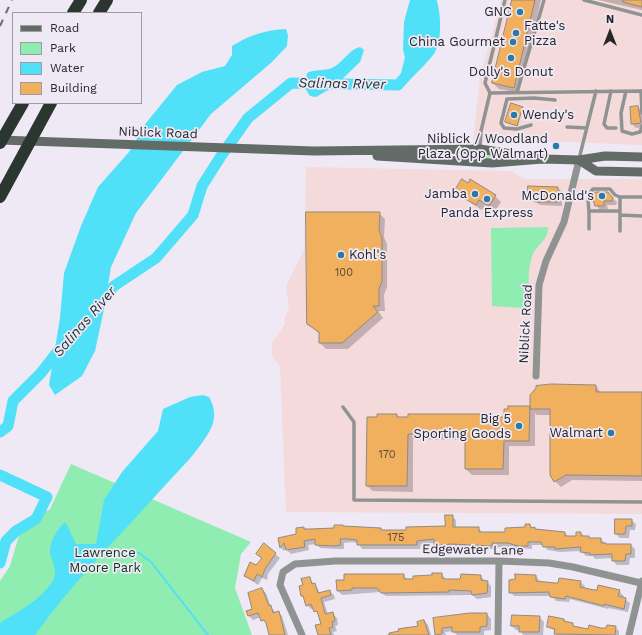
<!DOCTYPE html>
<html>
<head>
<meta charset="utf-8">
<style>
	body { margin:0 }
	#map { position:relative; width:642px; height:635px; overflow:hidden; background:#eee9f4; font-family:"Work Sans",sans-serif }
	canvas { display:block }
	.legend { position:absolute; left:12px; top:12px; width:130px; height:92px; box-sizing:border-box; background:#eee9f4; border:1px solid #9f9ba3; margin:0; padding:5px 7px; list-style:none; font-size:12px; color:#28262a }
	.legend li { display:flex; align-items:center; gap:8px; height:20px }
	.legend b { width:20px; border:1px solid #9f9ba3 }
	.north { position:absolute; left:590px; top:12px; width:40px; height:40px; -webkit-text-stroke:3px #eee9f4; paint-order:stroke; rotate:0deg; font-size:11px; font-weight:700; line-height:16px; text-align:center; color:#28262a }
	.north::after { content:''; display:block; margin:auto; width:14px; height:18px; background:#28262a; clip-path:polygon(50% 0,100% 100%,50% 72%,0 100%) }
</style>
</head>
<body>
<div id="map">
<canvas width="642" height="635"></canvas>
<ul class="legend">
<li><b style="height:5px;background:#636b67"></b>Road</li>
<li><b style="height:11px;background:#90edb2"></b>Park</li>
<li><b style="height:11px;background:#50e0f8"></b>Water</li>
<li><b style="height:11px;background:#f1b05e"></b>Building</li>
</ul>
<div class="north">N</div>
</div>
<script>
const c = document.querySelector('canvas').getContext('2d');
c.lineJoin = 'round';
function paint(path, color) { c.fillStyle = color; c.fill(path, 'evenodd'); }
function strokePath(path, color, width, dash) { c.strokeStyle = color; c.lineWidth = width; c.lineCap = dash ? 'butt' : 'round'; c.setLineDash(dash || []); c.stroke(path); }
function write(font, color, halo, rows, align = 'center') {
  c.font = font + ' "Work Sans",sans-serif'; c.lineWidth = 3.5; c.setLineDash([]); c.textBaseline = 'middle'; c.strokeStyle = halo; c.fillStyle = color; for (const [text, x, y, turn = 0] of rows) {
    c.save(); c.translate(x, y); c.rotate((+turn || 0) * Math.PI / 180); c.textAlign = isNaN(turn) ? turn : align; if (halo) c.strokeText(text, 0, 0); c.fillText(text, 0, 0); c.restore();
  }
}
paint(new Path2D(`
	M501,0H642V145L567,142L473,141L480,78Z
	M306,167L512,171L523,179H642V514L286,512L280,367L272,355V343L285,324L284,320L289,307L286,286L304,250Z`), '#f5dadb');
paint(new Path2D(`
	M467,153L504,155L487,158L468,157Z
	M548,227C548,242 536,244 532,257C527,271 529,289 529,304L523,308L492,306L491,228Z
	M71,464L251,542L241,554L235,588L252,635H0V581L10,566L20,532L29,522L50,509Z`), '#90edb2');
paint(new Path2D(`
	M410,0H431C435,13 437,37 430,50C422,61 407,74 398,85L405,57L403,50L404,22Z
	M286,29L288,35L287,46L272,62L211,114L136,213L111,267L103,314L95,351L82,376L55,395L49,385L60,318L64,273L81,226L98,187L129,152L146,123L177,85L202,72L225,66L232,55V46C250,35 265,30 286,29Z
	M360,47L364,50L360,62L335,86L316,97L310,96L305,88L307,73C315,69 324,71 332,68C343,63 348,50 360,47Z
	M203,395L209,397C214,405 216,416 212,426C201,450 176,473 159,492C117,539 71,584 35,635H0V623C18,611 42,600 53,580C59,571 50,559 50,550C51,539 57,530 64,523H66L76,544H96L104,500L122,472L158,431L163,409L190,397Z`), '#50e0f8');
paint(new Path2D(`
	M513,0H541L519,93L499,89L493,83Z
	M598,0H642V10Z
	M638,107L642,111V127L636,128L632,124Z
	M522,108L518,126L506,122Z
	M470,181L495,196L501,202L495,211L485,205L482,210L461,196L457,190L468,184Z
	M558,188L562,192V206L540,205L535,201Z
	M593,197L612,198L617,202L616,205H607L608,209L600,210L596,205Z
	M379,213L385,219L384,237L387,244V287L384,295L385,311H378L383,318L348,349H326L320,343V334L308,324Z
	M596,386L601,393H642V481L572,480L561,487L555,481L551,415H537L535,413V446H509V475H472L466,469V440L413,439V492L373,491L367,486L378,415H397L400,418L489,415L493,418H505L529,407L531,409V395Z
	M452,516L456,520V528H478L482,532L500,533L526,528L530,525L537,531L565,533L569,537H577L580,533L590,539H601L607,545H631L635,549V558H630L629,565H617L613,561V558L595,559L593,556H586L581,551L560,552L548,550L543,545H532V549L495,547V549L456,548L439,549L435,543L421,544L420,549H362L358,543L352,542L344,543V549H338L320,548L316,544L308,545L309,550L291,554L286,549L284,551L281,548L279,539L297,535L304,528L306,530L344,527L380,529L383,531H407L446,527Z
	M631,520L636,524L635,530H630L629,538H620L616,534Z
	M257,554H275L280,558L268,574L267,580L262,578L258,585L245,576L262,559Z
	M442,574L446,580H461L480,576L491,586V597L477,599L472,595L386,596L380,592L342,595L338,591L337,581L403,575L408,580H414Z
	M536,576L540,582L555,584L580,582L585,586L584,589L619,591L624,596L623,598L630,603L628,612L608,608V609L570,599L569,602L556,601L552,596H514L510,592Z
	M309,578L318,589L320,594L329,591L334,595L335,599L324,602L328,614H333L337,618L338,625L335,626L337,631L333,632L334,635H319L322,624L319,615L314,608L311,609L307,605L304,586Z
	M262,589L266,593L271,607L276,613L278,612L282,616L288,635H270L267,624L261,617L253,620L249,616L247,612L253,610Z
	M487,614L491,619V630L484,631V635H457L453,631L445,632L446,635L436,634L434,619Z
	M539,617L544,622L543,635H523L520,630H516L512,626Z
	M564,620L577,628L589,631L615,627L619,631V635H556V631L548,627Z
	M424,621L428,625L431,635H386L400,631L399,629L406,627L408,629L419,627Z`), '#0003');
strokePath(new Path2D(`
	M104,552L139,553L151,562L208,635`), '#50e0f8', 2);
strokePath(new Path2D(`
	M97,305L114,286L156,258L193,215L202,186L221,156L248,118L291,83L398,85C407,74 422,61 430,50C437,37 435,13 431,0
	M0,432L8,426L13,401L41,373L62,346
	M0,475L47,497L36,519L16,531L6,541L0,563`), '#50e0f8', 11);
const building = new Path2D(`
	M512,0H535L514,88L492,83Z
	M623,0H642V7L623,2Z
	M511,103L523,107L517,126L505,122Z
	M638,106L641,123L631,124L630,107Z
	M462,179L468,183L470,179L496,195L489,206L479,200L476,205L460,196L461,193L455,190Z
	M528,186L558,187V202H535L528,194Z
	M595,192H608L613,198L612,201H604V206H595L592,197Z
	M306,212H380L379,230L382,238V281L379,289V306H373L378,312L342,343H319V332L307,324Z
	M551,384L596,385V392H642V476L566,475L554,482L550,475V409H530V395L536,388V386Z
	M508,406H530L529,441H504L503,469H465V435L408,434L407,486H366L367,417H377V414H397V417H408V414H490V417H504V409H508Z
	M445,515H453V527H479V532H505V528L525,527V524H530L531,528L535,527V529L565,532V536H576V532H581V536H589V538H601V543H606V544H631V554H626L625,561H612V554L590,555V553L580,552L581,547L555,549V547H543L541,542H528V546H518L508,543H492V546L451,544L434,546V539L417,541V545H357V540L348,539H340L341,545L333,546L315,545V539L304,541L305,547L286,550L284,543L280,548L278,538L296,534V528L304,527V529H310L334,528V525H343V526L381,528V530H406V527L445,526Z
	M615,519H632V526H626L625,534H615Z
	M264,543L276,553L265,569L262,577L257,574L254,581L244,576L250,562L256,565L262,558L256,554Z
	M432,573H442V578L445,579H460L461,574L481,575V580L488,581L487,593L472,595L471,591L449,590V592L381,593L377,588H352V590L337,591L336,580H344V574H404V579H413V576L432,575Z
	M515,574L536,575V581L555,583H558L559,578L574,580L581,581L580,587L594,590H597L598,585L620,590L618,596L626,598L624,609L604,604V606L566,596L565,599L550,597L549,592L509,593V580L515,579Z
	M310,577L312,584L315,583L318,593L330,590L331,595L321,598L325,614L333,612L335,621L332,622L333,627L329,628L331,635H318L315,625L321,624L317,611L314,612L311,604L306,606L303,596H301L299,586L303,585L301,579Z
	M262,588L269,606L271,605L273,613L279,611L285,635H269L266,623L264,620L261,621L258,613L248,616L246,611L252,609L248,593Z
	M470,613H487V626L480,627V632H452V627L442,628V634L435,635L433,618Z
	M512,615L540,616L539,632H519V626H511Z
	M549,616L564,619V621L573,623V626L588,629L589,625L601,628H606L607,625L616,626L615,635L554,634L555,629L547,627Z
	M424,620L429,635H389V633L399,631L398,629L418,626L417,622Z`);
paint(building, '#f1b05e');
strokePath(building, '#918981', 1);
strokePath(new Path2D(`
	M584,0L642,15
	M611,91L604,124L607,128H616
	M626,91L621,113L622,131L632,134L640,132L642,126
	M641,91L642,113
	M517,92L544,0
	M490,93L485,83L505,0
	M531,125L517,129L504,128L501,123L507,99L534,98L555,100
	M567,127L587,128
	M480,148L481,131L490,93L642,91
	M579,159L596,91
	M589,211C588,202 587,196 593,189H610L615,195L620,197
	M620,215L642,216
	M589,229V211H620
	M620,231V197H642
	M343,407L354,422V500L642,502`), '#8f9492', 3.5);
strokePath(new Path2D(`
	M536,376L539,285L546,261L564,222L579,160
	M302,635L280,585L283,572L295,564L335,561H499L549,563L573,567L641,583
	M498,635L499,561
	M629,635L642,581`), '#8f9492', 7);
strokePath(new Path2D(`
	M0,140L314,151L480,149L543,159
	M377,156L492,163L543,159L579,160L605,156L642,157
	M579,160L596,171L642,172`), '#636b67', 9);
strokePath(new Path2D(`
	M73,13L81,0
	M99,13L107,0
	M0,143L23,103
	M0,197L51,103`), '#2c3631', 12);
strokePath(new Path2D(`
	M0,26L12,0`), '#6e6b71', 2, [7, 7]);
for (const [x, y, r, color] of [
	[520,12,4,"#297aab"],
	[516,33,4,"#297aab"],
	[513,42,4,"#297aab"],
	[511,58,4,"#297aab"],
	[514,115,4,"#297aab"],
	[556,146,4,"#297aab"],
	[475,194,4,"#297aab"],
	[602,196,4,"#297aab"],
	[487,199,4,"#297aab"],
	[341,255,4,"#297aab"],
	[519,426,4,"#297aab"],
	[611,433,4,"#297aab"]
]) { const dot = new Path2D(); dot.arc(x, y, r, 0, 2 * Math.PI); c.fillStyle = color; c.fill(dot); strokePath(dot, '#eee9f4', 1.5); }
write('11px', '#5a4837', null, [
	["100",344,273],
	["170",387,455],
	["175",396,538]
]);
write('13px', '#28262a', '#eee9f4', [
	["GNC",512,12],
	["Fatte's",524,26,"left"],
	["Pizza",524,41,"left"],
	["China Gourmet",505,42],
	["Dolly's Donut",511,72,"center"],
	["Wendy's",522,115,"left"],
	["Niblick / Woodland",548,139],
	["Plaza (Opp Walmart)",548,154],
	["Jamba",467,194],
	["McDonald's",594,196],
	["Panda Express",487,213,"center"],
	["Kohl's",349,255,"left"],
	["Big 5",511,419],
	["Sporting Goods",511,434],
	["Walmart",603,433]
], 'right');
write('13px', '#28262a', '#eee9f4', [
	["Niblick Road",158,133,2],
	["Niblick Road",526,324,-87],
	["Edgewater Lane",473,550,1]
]);
write('13px', '#0a341e', '#eee9f4', [
	["Lawrence",105,553],
	["Moore Park",105,568]
]);
write('italic 14px', '#183034', '#eee9f4', [
	["Salinas River",342,84,1],
	["Salinas River",85,322,-49]
]);
</script>
</body>
</html>
